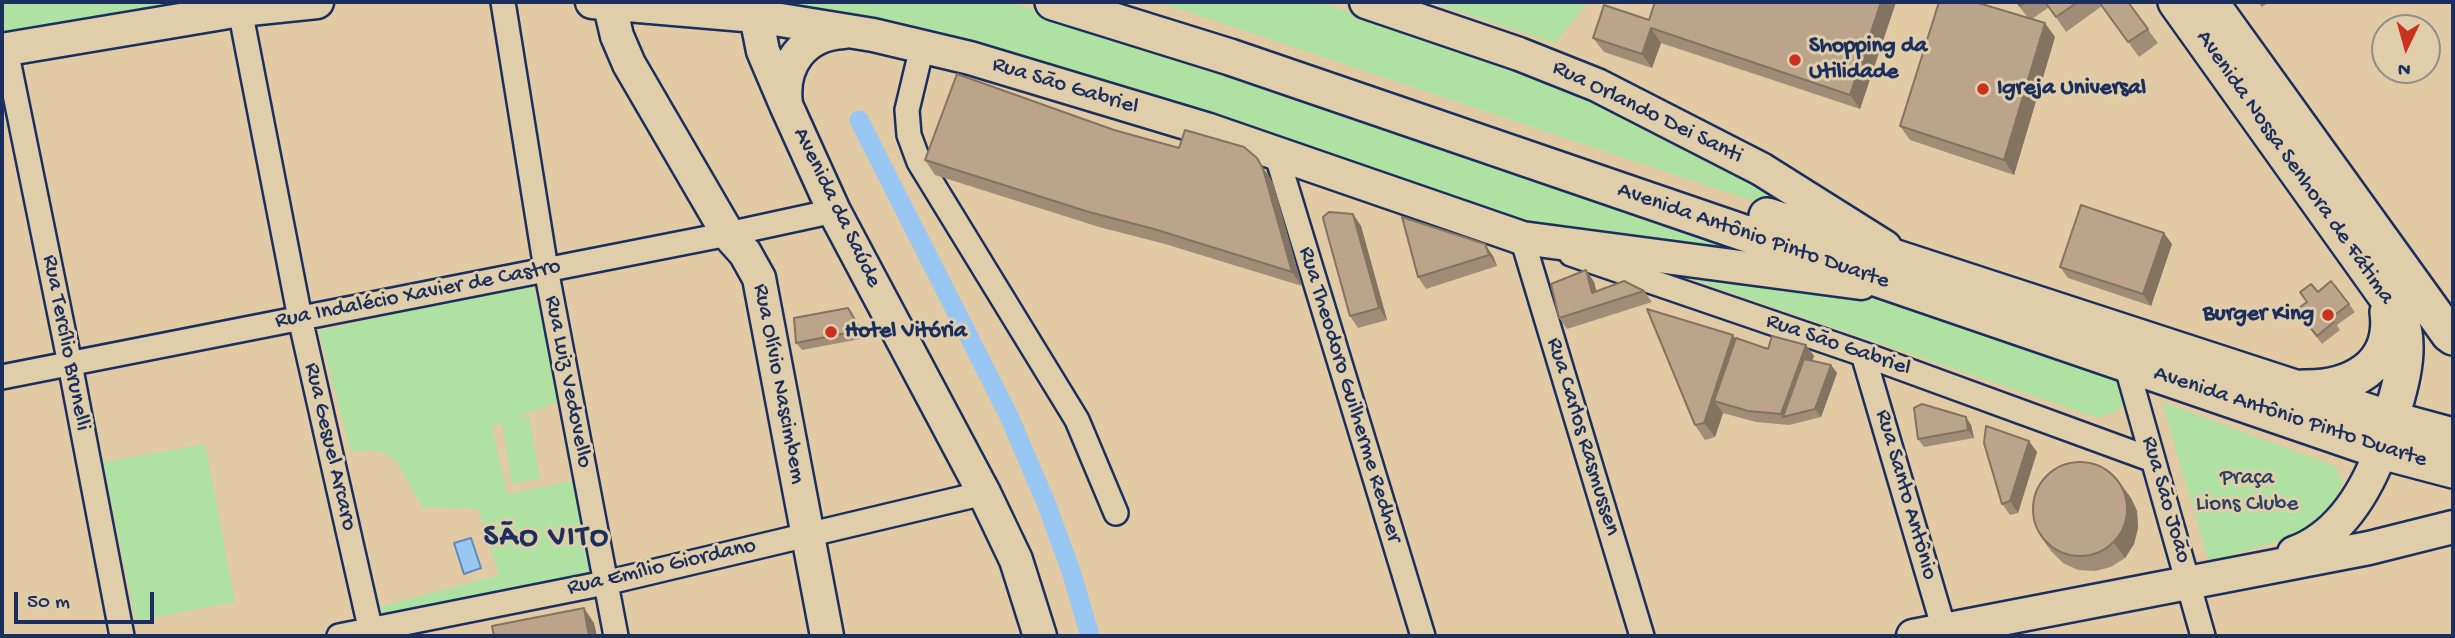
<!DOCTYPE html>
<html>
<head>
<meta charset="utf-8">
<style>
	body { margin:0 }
	#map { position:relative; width:2455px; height:638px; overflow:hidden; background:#e1caa4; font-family:"Gochi Hand",sans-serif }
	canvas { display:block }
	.frame { position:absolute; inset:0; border:4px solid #1b2f5e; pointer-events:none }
	.north { position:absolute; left:2371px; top:14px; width:70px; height:70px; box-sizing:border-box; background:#e0ceab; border:2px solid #918e8c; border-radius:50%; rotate:185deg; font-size:19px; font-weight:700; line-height:28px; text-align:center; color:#1b2f5e }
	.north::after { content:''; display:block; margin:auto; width:24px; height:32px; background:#c8321e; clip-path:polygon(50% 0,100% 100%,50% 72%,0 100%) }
	.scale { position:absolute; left:14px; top:592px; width:140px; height:32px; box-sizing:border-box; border:4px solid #1b2f5e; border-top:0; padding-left:9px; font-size:21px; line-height:24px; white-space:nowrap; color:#1b2f5e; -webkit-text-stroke:5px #e0ceab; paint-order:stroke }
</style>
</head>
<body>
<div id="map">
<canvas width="2455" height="638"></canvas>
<div class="frame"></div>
<div class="north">N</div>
<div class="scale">50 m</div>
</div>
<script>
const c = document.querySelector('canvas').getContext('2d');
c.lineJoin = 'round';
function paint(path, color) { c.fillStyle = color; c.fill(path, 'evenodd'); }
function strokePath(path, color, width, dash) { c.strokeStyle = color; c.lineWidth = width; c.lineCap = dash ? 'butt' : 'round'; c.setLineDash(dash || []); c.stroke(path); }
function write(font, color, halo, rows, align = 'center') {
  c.font = font + ' "Gochi Hand",sans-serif'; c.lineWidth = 6; c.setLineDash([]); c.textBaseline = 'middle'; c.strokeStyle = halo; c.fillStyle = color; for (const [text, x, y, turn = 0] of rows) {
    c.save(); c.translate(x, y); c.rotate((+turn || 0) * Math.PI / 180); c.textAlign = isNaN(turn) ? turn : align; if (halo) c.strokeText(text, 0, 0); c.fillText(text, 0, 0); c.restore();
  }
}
paint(new Path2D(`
	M2,2H185L2,34Z
	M775,2H1007L1059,16L1766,252L1762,259L1516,223L775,6Z
	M1158,2H1319L1506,65L1590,97L1792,197L1786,212Z
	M1430,2H1588L1555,43Z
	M1670,272L1904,300L2114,376C2134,398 2123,416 2095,417Z
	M533,287L564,399L515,418L529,416L540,479L512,484L502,423L492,427L507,494L571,481L578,493L595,575L380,617L378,607L499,575L478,509L422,507L395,459L376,450L351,452L319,331L405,311Z
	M2162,402L2335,466L2342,482L2335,502L2298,535L2209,562Z
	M205,444L235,602L136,621L103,462Z`), '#afe1a3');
const water = new Path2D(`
	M471,538L481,568L464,574L454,543Z`);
paint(water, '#98c7f3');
strokePath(water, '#668ab7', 2);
strokePath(new Path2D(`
	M859,120L1009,416L1046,503L1071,571L1090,636`), '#98c7f3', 19);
const minor = new Path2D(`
	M503,2L546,269L616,636
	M240,10L300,318L372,636
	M922,47L907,110L909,135L919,162L1077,420L1116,513
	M6,50L70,364L122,636
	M1276,153L1423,636
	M1522,238L1642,636
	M1571,254L1863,354L2153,460
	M1863,354L1946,636
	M2126,364L2203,636
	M2,377L728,234L834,211
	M339,636L605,583L984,493`);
const secondary = new Path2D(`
	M592,2L756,16L873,35L970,58L1206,129L1522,238L1861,283
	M609,2L617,36L629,64L728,234L745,253L759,278L827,636
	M755,2L756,16L763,51L786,105L834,211L984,493L1016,560L1040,636
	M1366,2L1519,54L1597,85L1761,169L1885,247
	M2,50L240,10L317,2
	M786,104C781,65 803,34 844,32
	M2294,553C2338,537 2365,493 2381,451
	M1913,636L2369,548L2453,527`);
const primary = new Path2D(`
	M1053,2L1230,57L2381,451L2453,470
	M2176,2L2381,289C2388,299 2397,310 2401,322C2414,355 2393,410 2383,442
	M2210,2L2449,334L2453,337
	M1767,216L2390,419L2453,436
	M2303,388C2351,389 2395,366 2388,312`);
strokePath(minor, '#1b2f5e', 28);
strokePath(secondary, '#1b2f5e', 37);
strokePath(primary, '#1b2f5e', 40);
strokePath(minor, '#e0ceab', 23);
strokePath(secondary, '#e0ceab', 32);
strokePath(primary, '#e0ceab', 35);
paint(new Path2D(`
	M1896,2L1860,109L1661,43L1652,68L1604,52L1593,38L1649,20Z
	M2016,2H2128L2158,43L2139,57L2102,6L2066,32L2049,7L2032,19L2055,37L2014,175L1910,140L1900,126L2028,18Z
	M2258,2H2269L2262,7Z
	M1114,130L1267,172L1273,183L1302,286L1165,244L1099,227L935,175L925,160Z
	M1353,214L1361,226L1387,320L1358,328L1350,316Z
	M1402,217L1493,256L1497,266L1426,289L1418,277Z
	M2172,244L2151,306L2068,278L2060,267Z
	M1586,270L1594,282L1596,291H1644L1652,302L1567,329L1559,318Z
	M2318,292L2349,304L2355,312L2337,325L2340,330L2322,344L2296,310Z
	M848,308L866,338L802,350L796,343Z
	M1736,338L1768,349L1806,345L1814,356L1812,361L1831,365L1837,373L1821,417L1789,425L1756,422L1723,413L1715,437L1705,440L1695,425Z
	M1966,417L1971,425L1974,438L1924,447L1918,439Z
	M2029,441L2037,452L2018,513L2010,515L2002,504Z
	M2131,498L2137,511L2138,528L2134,544L2125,558L2111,567L2095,571L2078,570L2063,563L2051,551L2041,537Z`), '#a18d77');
paint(new Path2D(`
	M1881,2H1896L1860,109L1850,95Z
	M2045,23L2055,37L2014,175L2004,160Z
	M1651,28L1661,43L1652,68L1642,54Z
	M1257,158L1273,183L1302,286L1292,272Z
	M1353,214L1361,226L1387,320L1379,308Z
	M2164,233L2172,244L2151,306L2143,294Z
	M1485,244L1493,256L1497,266L1489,255Z
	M1586,270L1594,282L1600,304L1592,293Z
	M1733,335L1744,350L1714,401L1723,413L1715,437L1704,423Z
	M1806,345L1814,356L1792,415L1783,417L1781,414Z
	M1831,365L1837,373L1821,417L1815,409Z
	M1966,417L1971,425L1974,438L1968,430Z
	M2029,441L2037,452L2018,513L2010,501Z
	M2120,483L2131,498L2137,511L2138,528L2134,544L2125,558L2114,543Z
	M584,608L594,623L597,636H589Z`), '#837361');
const building = new Path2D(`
	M1655,2H1881L1850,95L1651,28L1642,54L1593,38L1604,5L1649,20Z
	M1939,2H1975L2045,23L2004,160L1900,126Z
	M2017,2H2025L2020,6Z
	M2045,2H2078L2056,17Z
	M2099,2H2128L2148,29L2128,42Z
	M957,74L1114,130L1179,148L1185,130L1244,147L1257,158L1263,169L1292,272L1154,229L1089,212L925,160Z
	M2081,205L2164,233L2143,294L2060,267Z
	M1329,212L1353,214L1379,308L1350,316L1324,222L1323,217Z
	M1402,217L1485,244L1489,255L1418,277Z
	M1586,270L1592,293L1624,281L1644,291L1559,318L1551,284Z
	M2331,281L2349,304L2331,318L2334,322L2317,336L2296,310L2307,302L2300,292L2311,284L2318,292Z
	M848,308L861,330L796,343L794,318Z
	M1647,309L1733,335L1704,423L1695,425Z
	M1772,336L1806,345L1781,414L1748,411L1714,401L1736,338L1768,349Z
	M1804,359L1831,365L1815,409L1783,417Z
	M1922,404L1966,417L1968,430L1918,439L1914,408Z
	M1986,426L2029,441L2010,501L2002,504L1984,443Z
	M2033 509a47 47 0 1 1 94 0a47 47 0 1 1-94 0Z
	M584,608L589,636H494L492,626Z`);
paint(building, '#bba48a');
strokePath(building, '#837361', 2);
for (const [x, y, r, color] of [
	[1795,60,7,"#c8321e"],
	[1983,89,7,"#c8321e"],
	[2328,315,7,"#c8321e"],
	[831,332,7,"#c8321e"]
]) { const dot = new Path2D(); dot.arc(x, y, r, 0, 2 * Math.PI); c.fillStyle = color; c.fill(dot); strokePath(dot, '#e0ceab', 2.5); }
write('bold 23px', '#1b2f5e', '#e0ceab', [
	["Shopping da",1809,47],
	["Utilidade",1809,73],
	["Igreja Universal",1997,89],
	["Burger King",2314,315,"right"],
	["Hotel Vitória",845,332]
], 'left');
write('23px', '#1b2f5e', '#e0ceab', [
	["Rua São Gabriel",1065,87,17],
	["Rua Orlando Dei Santi",1647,113,26],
	["Avenida Nossa Senhora de Fátima",2294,168,55],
	["Avenida da Saúde",836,208,64],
	["Avenida Antônio Pinto Duarte",1753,237,19],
	["Rua Indalécio Xavier de Castro",418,295,-11],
	["Rua Tercílio Brunelli",65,343,79],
	["Rua São Gabriel",1838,346,19],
	["Rua Luiz Vedovello",567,382,79],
	["Rua Olívio Nascimbem",778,384,79],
	["Rua Theodoro Guilherme Redher",1349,395,73],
	["Avenida Antônio Pinto Duarte",2290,418,18],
	["Rua Carlos Rasmussen",1582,437,73],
	["Rua Gesuel Arcaro",329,447,77],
	["Rua Santo Antônio",1905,495,74],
	["Rua São João",2165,500,74],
	["Rua Emílio Giordano",662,568,-13]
]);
write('23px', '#2a4165', '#e0ceab', [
	["Praça",2247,479],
	["Lions Clube",2247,505]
]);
c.letterSpacing = '2px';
write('bold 30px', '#1b2f5e', '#e0ceab', [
	["SÃO VITO",547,539]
]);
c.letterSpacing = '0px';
</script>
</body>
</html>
